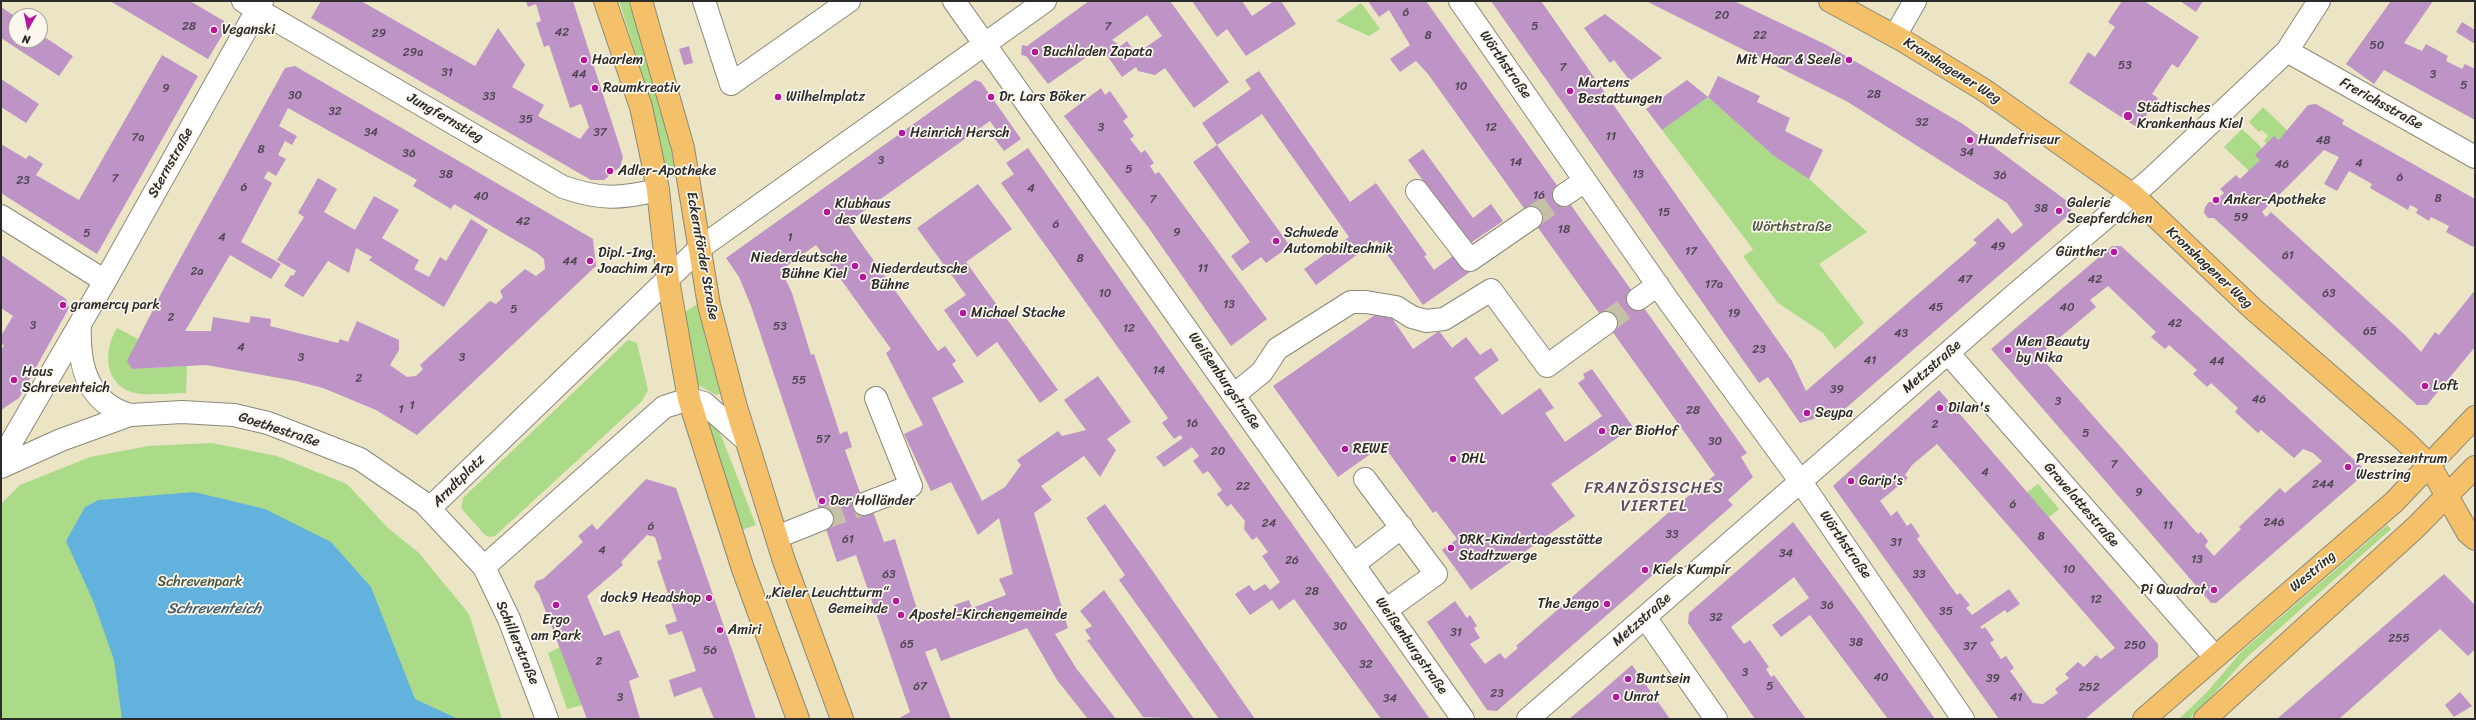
<!DOCTYPE html>
<html>
<head>
<meta charset="utf-8">
<style>
	body { margin:0 }
	#map { position:relative; width:2476px; height:720px; overflow:hidden; background:#ebe5c6; font-family:Sriracha,sans-serif }
	canvas { display:block }
	.frame { position:absolute; inset:0; border:2px solid #2b2b2b; pointer-events:none }
	.north { position:absolute; left:8px; top:8px; width:40px; height:40px; box-sizing:border-box; background:#fbf7ec; border:1px solid #a8a59f; border-radius:50%; rotate:189deg; font-size:11px; font-weight:700; line-height:16px; text-align:center; color:#2b2b2b }
	.north::after { content:''; display:block; margin:auto; width:14px; height:18px; background:#b5179e; clip-path:polygon(50% 0,100% 100%,50% 72%,0 100%) }
</style>
</head>
<body>
<div id="map">
<canvas width="2476" height="720"></canvas>
<div class="frame"></div>
<div class="north">N</div>
</div>
<script>
const c = document.querySelector('canvas').getContext('2d');
c.lineJoin = 'round';
function paint(path, color) { c.fillStyle = color; c.fill(path, 'evenodd'); }
function strokePath(path, color, width, dash) { c.strokeStyle = color; c.lineWidth = width; c.lineCap = dash ? 'butt' : 'round'; c.setLineDash(dash || []); c.stroke(path); }
function write(font, color, halo, rows, align = 'center') {
  c.font = font + ' Sriracha,sans-serif'; c.lineWidth = 3.5; c.setLineDash([]); c.textBaseline = 'middle'; c.strokeStyle = halo; c.fillStyle = color; for (const [text, x, y, turn = 0] of rows) {
    c.save(); c.translate(x, y); c.rotate((+turn || 0) * Math.PI / 180); c.textAlign = isNaN(turn) ? turn : align; if (halo) c.strokeText(text, 0, 0); c.fillText(text, 0, 0); c.restore();
  }
}
paint(new Path2D(`
	M619,1H628C648,58 666,117 676,176L666,178C656,117 638,60 619,1Z
	M1361,3L1380,29L1369,36L1336,21Z
	M1708,97L1774,156L1809,179L1867,232L1819,264L1864,323L1835,349L1823,333L1778,303L1743,256L1753,250L1750,245L1662,130Z
	M2263,107L2288,131L2279,140L2274,136L2267,144L2264,141L2268,136L2262,130L2259,132L2249,122Z
	M2242,129L2262,148L2260,160L2249,171L2224,147Z
	M696,305H697L720,394L716,395L698,385L685,312Z
	M117,328L138,339L128,361L132,369L187,366L186,393C171,393 156,395 142,394C105,391 101,354 117,328Z
	M628,340L637,343L648,390L642,401L495,536L490,537L485,535L461,508L463,498Z
	M709,419L717,427L724,443L756,525L739,531L704,421Z
	M212,443L277,456L347,484L388,528L419,553L469,614L502,719H1V504L20,485L90,457L148,446Z
	M2038,484L2059,509L2048,518L2026,493Z
	M2387,525L2391,529L2246,658L2206,703L2189,719H2179L2208,691L2241,652Z
	M560,647L583,705L567,709L548,653Z`), '#abda88');
paint(new Path2D(`
	M194,492L265,509L331,542L371,587L415,699L458,719H122L114,660L94,603L66,541L85,507L99,500Z`), '#63b1dd');
paint(new Path2D(`
	M110,1H190L224,21V32L208,59Z
	M321,1H361L475,66L498,28L525,65L512,87L544,105L538,116L580,139L589,127L581,104L570,108L549,45L544,47L536,23L541,21L536,4L528,7L526,1H573L623,157L620,167L604,180H591L311,18Z
	M1089,1H1170L1229,82L1194,108L1165,68L1155,75L1138,71L1136,67L1122,77L1101,47L1048,84L1026,56L1021,55L1022,45L1027,46ZM1147,15L1162,36L1136,54L1127,41L1121,46L1112,40Z
	M1192,1H1242L1252,16L1274,1H1281L1296,24L1246,56L1227,29L1217,37Z
	M1368,1H1426L1747,453L1741,457L1753,477L1728,500L1733,505L1497,711L1487,710L1427,622L1455,601L1467,618L1470,615L1477,626L1474,628L1480,638L1470,644L1485,664L1500,653L1505,659L1518,648L1516,646L1676,506L1715,475L1428,74L1416,61L1400,72L1390,59L1410,45L1389,10L1379,17Z
	M1491,1H1541L1792,361L1806,391L1977,243L1973,240L1998,218L2012,234L2023,225L2007,203L1848,102L1646,1H1734L1827,45L1963,124L2071,204V213L1831,421L1827,415L1800,423L1768,377L1759,383Z
	M2122,1H2144L2199,37L2178,68L2172,64L2152,94L2158,98L2138,128L2069,83L2088,52L2095,57L2115,27L2108,22Z
	M2180,1H2203L2196,12Z
	M2391,1H2433L2404,43L2422,51L2426,44L2448,56L2446,61L2462,69L2465,64L2475,69V120L2384,70L2374,84L2346,64Z
	M1,7L16,17V40H40V34L73,56L59,76L1,38Z
	M1605,14L1662,58L1630,81L1614,60L1610,63L1584,28Z
	M2462,22L2475,30V44L2456,32Z
	M689,46L693,63L684,65L679,49Z
	M162,55L198,76L97,254L1,193V144L26,159L29,155L43,164L36,175L79,200Z
	M295,66L593,239L596,266L417,435L376,410L323,388L296,381L206,365L132,369L127,361L164,288L285,68ZM288,108L417,180L413,186L451,209L454,204L537,253L544,259L545,269L536,276L525,269L500,291L503,297L496,304L490,301L420,365L423,369L416,376L407,377L390,365L399,350V340L357,321L348,342L340,339L338,343L270,326L271,319L251,316L249,323L213,317L211,331H185L230,255L271,279L281,264L241,242L272,183L264,178L268,171L276,176L286,159L278,155L285,141L292,145L297,136L279,126Z
	M1259,71L1350,202L1376,183L1427,255L1424,256L1434,270L1457,253L1470,272L1423,305L1377,240L1316,285L1304,269L1349,237L1262,114L1217,145L1202,123L1251,89L1245,80Z
	M1718,76L1760,96L1757,102L1790,118L1785,131L1823,150L1809,179L1774,156L1708,97Z
	M1,79L39,104L26,123L1,107Z
	M975,80L981,82L1021,139L1004,151L992,135L997,131L990,121L847,223L938,351L945,346L956,361L952,364L964,382L932,398L982,501L1005,487L1021,465L1017,460L1058,431L1062,436L1086,430L1064,400L1098,376L1131,422L1107,439L1116,450L1100,477L1084,456L1041,486L1052,500L1034,513L1068,628L1055,634L1076,668L1116,719H1088L1057,680L1027,628L941,661L936,648L925,652L951,719H898L910,712L856,555L837,562L751,306L739,277L726,258ZM816,245L891,349L886,353L923,425L904,434L931,491L951,482L978,535L999,518L1013,574L999,579L1006,595L972,608L969,600L954,605L956,609L921,622L895,539L884,542L871,506L864,504L845,450L852,447L847,431L840,434L814,354L811,355L792,293L781,270Z
	M1687,80L1708,97L1662,130L1646,109Z
	M1101,88L1105,95L1110,91L1128,117L1123,121L1134,136L1130,139L1141,153L1145,150L1154,163L1150,166L1155,174L1159,172L1267,319L1231,346L1148,227L1064,116Z
	M2316,104L2344,120L2342,124L2475,199V243L2473,247L2446,232L2449,226L2431,217L2429,221L2416,213L2418,209L2410,205L2408,210L2370,188L2372,184L2349,171L2337,191L2324,184L2339,157L2324,150L2262,212L2266,217L2271,212L2405,335L2421,352L2435,332L2439,335L2475,290V347L2427,405H2417L2214,218H2208L2204,213L2205,207L2209,202H2214L2224,193L2220,189L2236,175L2240,179L2260,160L2255,155L2274,136L2279,140L2308,105Z
	M1217,145L1290,246L1266,263L1261,257L1242,271L1231,256L1250,242L1193,162Z
	M1028,148L1175,358L1430,719H1381L1294,599L1279,610L1272,600L1250,615L1235,594L1249,585L1254,591L1265,584L1270,590L1280,582L1262,556L1268,552L1257,537L1252,540L1244,529L1245,521L1231,504L1227,507L1217,494L1222,490L1208,471L1203,474L1193,461L1199,456L1192,447L1164,467L1156,457L1183,438L1180,435L1174,439L1162,423L1168,418L1001,183L1014,174L1006,163Z
	M1423,149L1473,218L1491,204L1503,221L1469,244L1408,160Z
	M318,178L337,189L324,212L355,230L374,196L399,210L382,238L419,260L414,269L429,277L440,257L446,261L471,219L488,230L444,307L369,260L372,257L356,248L349,273L328,261L303,297L284,286L291,275L293,276L296,271L277,260L304,217L298,213Z
	M978,184L1012,229L966,262L1058,390L1040,403L997,342L977,357L944,310L966,295L917,228Z
	M2112,246H2121L2362,467L2361,477L2216,603H2211L1991,349ZM2108,286L2156,332L2151,337L2165,349L2169,345L2197,370L2193,374L2207,387L2211,383L2238,408L2235,412L2258,433L2261,430L2294,458L2303,449L2313,453L2322,461L2285,493L2280,488L2239,527L2241,529L2214,556L2205,546L2208,541L2201,532L2198,534L2039,355L2096,307L2090,300Z
	M1,255L66,299L69,308L19,398L1,410V351L4,345L1,344V336L13,316L1,308Z
	M1375,315L1392,318L1413,349L1439,331L1452,348L1466,337L1480,355L1491,348L1499,360L1474,378L1502,415L1540,388L1554,408L1545,413L1565,442L1602,416L1578,383L1585,378L1583,374L1592,369L1633,427L1551,484L1575,516L1471,590L1442,550L1457,539L1436,511L1433,513L1383,445L1338,477L1273,386Z
	M1939,390L2158,644V657L2085,719H1999L1833,486ZM1937,444L2115,648L2101,659L2096,655L2084,667L2078,662L2065,674L2069,678L2055,689L2058,693L2043,704L2033,703L2010,671L2014,668L2006,656L2001,659L1990,643L1994,640L1985,627L1982,629L1980,627L2005,610L2007,613L2020,604L2009,589L1972,615L1966,608L1970,605L1960,593L1957,595L1917,539L1920,536L1911,523L1907,526L1897,511L1891,516L1880,501L1908,478L1905,475L1912,465Z
	M646,479L676,488L756,719H714L701,687L674,697L669,680L696,671L682,631L669,635L665,625L677,621L657,561L662,559L655,537L647,535L621,562L623,565L587,596L604,636L619,630L639,677L629,681L640,719H587L539,594L534,587L536,581L543,579L583,542L578,536L592,524L597,530Z
	M1105,504L1145,560L1255,719H1219L1119,580L1125,575L1086,518Z
	M1793,522L1861,614L1935,719H1888L1810,615L1781,637L1772,625L1809,598L1794,577L1731,627L1744,644L1750,640L1769,667L1766,669L1771,677L1774,675L1806,719H1755L1688,623L1689,613Z
	M2444,574L2475,605V649L2468,656L2440,629L2339,719H2277Z
	M1104,590L1194,719L1143,717L1087,640L1091,639L1085,630L1092,626L1080,611Z
	M1632,665L1670,719H1569L1594,698Z
	M2460,692L2472,706L2454,717L2445,705Z`), '#bd94c5');
strokePath(new Path2D(`
	M1531,218L1564,195
	M1606,323L1638,299
	M822,519L864,504`), '#c5c0a7', 22, [22, 11]);
const minor = new Path2D(`
	M243,1L563,187C601,200 619,199 658,190
	M704,1L731,84L849,1
	M954,1L1463,719
	M1460,1L1670,303L1801,482L1963,719
	M1895,36L1915,1
	M2287,51L2475,157
	M1417,191L1470,260L1531,218
	M1564,195L1585,181
	M1,216L105,281
	M1638,299L1658,285
	M80,326C78,366 88,403 130,415
	M1948,353L2215,657
	M1234,395L1262,372L1277,349L1351,302H1366L1396,307L1412,317L1426,321L1444,319L1491,290L1547,366L1606,323
	M1,460L105,281L262,1
	M1,467L61,440L130,415L182,412L234,415L268,423L360,459L424,503L484,567L509,619L547,719
	M1365,479L1436,574L1386,610
	M864,504L911,486L876,398
	M430,508L700,248L1045,1
	M777,537L822,519
	M1354,564L1402,527
	M484,567L664,407L689,399L704,403L746,440
	M1645,617L1716,719
	M1528,719L2012,297L2150,180L2287,51L2319,1`);
const major = new Path2D(`
	M605,1L641,107L650,149L658,190L668,280L689,399L743,569L798,719
	M641,1L683,148L709,305L736,407L784,561L842,719
	M1830,1L1902,40L1984,90L2133,195L2253,309L2406,442L2430,466L2468,533L2475,539
	M2144,719L2394,502L2475,417
	M2205,719L2416,527L2475,467`);
strokePath(minor, '#8b8878', 24);
strokePath(major, '#8b8878', 24);
strokePath(minor, '#fff', 22);
strokePath(major, '#f4c16a', 22);
for (const [x, y, r, color] of [
	[214,30,4,"#b5179e"],
	[1035,52,4,"#b5179e"],
	[584,60,4,"#b5179e"],
	[1849,60,4,"#b5179e"],
	[595,88,4,"#b5179e"],
	[1570,91,4,"#b5179e"],
	[778,97,4,"#b5179e"],
	[991,97,4,"#b5179e"],
	[2128,116,5,"#b5179e"],
	[902,133,4,"#b5179e"],
	[1970,140,4,"#b5179e"],
	[610,171,4,"#b5179e"],
	[2216,200,4,"#b5179e"],
	[2059,211,4,"#b5179e"],
	[827,212,4,"#b5179e"],
	[1276,241,4,"#b5179e"],
	[2114,252,4,"#b5179e"],
	[590,261,4,"#b5179e"],
	[855,266,4,"#b5179e"],
	[863,277,4,"#b5179e"],
	[63,305,4,"#b5179e"],
	[963,313,4,"#b5179e"],
	[2008,350,4,"#b5179e"],
	[14,380,4,"#b5179e"],
	[2425,386,4,"#b5179e"],
	[1940,408,4,"#b5179e"],
	[1807,413,4,"#b5179e"],
	[1602,431,4,"#b5179e"],
	[1345,449,4,"#b5179e"],
	[1453,459,4,"#b5179e"],
	[2348,467,4,"#b5179e"],
	[1851,481,4,"#b5179e"],
	[822,501,4,"#b5179e"],
	[1451,548,4,"#b5179e"],
	[1645,570,4,"#b5179e"],
	[2214,590,4,"#b5179e"],
	[709,598,4,"#b5179e"],
	[896,601,4,"#b5179e"],
	[1607,604,4,"#b5179e"],
	[556,605,4,"#b5179e"],
	[901,615,4,"#b5179e"],
	[720,630,4,"#b5179e"],
	[1628,679,4,"#b5179e"],
	[1616,697,4,"#b5179e"]
]) { const dot = new Path2D(); dot.arc(x, y, r, 0, 2 * Math.PI); c.fillStyle = color; c.fill(dot); strokePath(dot, '#fbf7ec', 1.5); }
write('12px', '#504552', null, [
	["6",1406,13],
	["20",1722,16],
	["28",189,27],
	["7",1108,27],
	["5",1535,27],
	["42",562,33],
	["29",379,34],
	["8",1428,36],
	["22",1760,36],
	["50",2377,46],
	["29a",413,53],
	["53",2125,66],
	["7",1563,68],
	["31",447,73],
	["44",579,75],
	["3",2433,75],
	["5",2464,86],
	["10",1461,87],
	["9",166,89],
	["28",1874,95],
	["30",295,96],
	["33",489,97],
	["32",335,112],
	["35",526,120],
	["32",1922,123],
	["3",1101,128],
	["12",1491,128],
	["34",371,133],
	["37",600,133],
	["11",1611,137],
	["7a",138,138],
	["48",2323,141],
	["8",261,150],
	["34",1967,153],
	["36",409,154],
	["3",881,161],
	["14",1516,163],
	["4",2359,164],
	["46",2282,165],
	["5",1129,170],
	["38",446,175],
	["13",1638,175],
	["36",2000,176],
	["6",2400,178],
	["7",115,179],
	["23",23,181],
	["6",244,188],
	["4",1031,189],
	["16",1539,196],
	["40",481,197],
	["8",2438,199],
	["7",1153,200],
	["38",2041,209],
	["15",1664,213],
	["59",2241,218],
	["42",523,222],
	["6",1056,225],
	["18",1564,230],
	["9",1177,233],
	["5",87,234],
	["4",222,238],
	["1",790,238],
	["49",1998,247],
	["17",1691,252],
	["61",2288,256],
	["8",1080,259],
	["44",570,262],
	["11",1203,269],
	["2a",197,272],
	["47",1965,280],
	["42",2095,280],
	["17a",1714,285],
	["10",1105,294],
	["63",2329,294],
	["13",1229,305],
	["45",1936,308],
	["40",2067,308],
	["5",514,310],
	["19",1734,314],
	["2",171,318],
	["42",2175,324],
	["3",33,326],
	["53",780,327],
	["12",1129,329],
	["65",2370,332],
	["43",1901,334],
	["4",241,348],
	["23",1759,350],
	["3",301,358],
	["3",462,358],
	["41",1870,361],
	["44",2217,362],
	["14",1159,371],
	["2",359,379],
	["55",799,381],
	["39",1837,390],
	["46",2259,400],
	["3",2058,402],
	["1",412,406],
	["1",401,410],
	["28",1693,411],
	["16",1192,424],
	["2",1935,425],
	["5",2086,434],
	["57",823,440],
	["30",1715,442],
	["20",1218,452],
	["7",2114,465],
	["4",1985,473],
	["244",2323,485],
	["22",1243,487],
	["9",2139,493],
	["6",2013,505],
	["246",2274,523],
	["24",1269,524],
	["11",2168,526],
	["6",651,527],
	["33",1672,535],
	["8",2041,537],
	["61",848,540],
	["31",1896,543],
	["4",602,551],
	["34",1786,554],
	["13",2197,560],
	["26",1292,561],
	["10",2069,570],
	["63",889,575],
	["33",1919,575],
	["28",1312,592],
	["12",2096,600],
	["36",1827,606],
	["35",1946,612],
	["32",1716,618],
	["30",1340,627],
	["31",1456,633],
	["255",2399,639],
	["38",1856,643],
	["65",907,645],
	["250",2135,646],
	["37",1970,647],
	["56",710,651],
	["2",599,662],
	["32",1366,665],
	["3",1745,673],
	["40",1881,678],
	["39",1993,679],
	["67",920,687],
	["5",1770,687],
	["252",2089,688],
	["23",1497,694],
	["3",620,698],
	["41",2016,698],
	["34",1390,699]
]);
write('14px', '#2b2b2b', '#fbf7ec', [
	["Veganski",222,30],
	["Buchladen Zapata",1043,52],
	["Haarlem",592,60],
	["Mit Haar & Seele",1841,60,"right"],
	["Martens",1578,83],
	["Bestattungen",1578,99],
	["Raumkreativ",603,88],
	["Wilhelmplatz",786,97],
	["Dr. Lars Böker",999,97],
	["Städtisches",2137,108],
	["Krankenhaus Kiel",2137,124],
	["Heinrich Hersch",910,133],
	["Hundefriseur",1978,140],
	["Adler-Apotheke",618,171],
	["Anker-Apotheke",2224,200],
	["Galerie",2067,203],
	["Seepferdchen",2067,219],
	["Klubhaus",835,204],
	["des Westens",835,220],
	["Schwede",1284,233],
	["Automobiltechnik",1284,249],
	["Günther",2106,252,"right"],
	["Dipl.-Ing.",598,253],
	["Joachim Arp",598,269],
	["Niederdeutsche",847,258,"right"],
	["Bühne Kiel",847,274,"right"],
	["Niederdeutsche",871,269],
	["Bühne",871,285],
	["gramercy park",71,305],
	["Michael Stache",971,313],
	["Men Beauty",2016,342],
	["by Nika",2016,358],
	["Haus",22,372],
	["Schreventeich",22,388],
	["Loft",2433,386],
	["Dilan's",1948,408],
	["Seypa",1815,413],
	["Der BioHof",1610,431],
	["REWE",1353,449],
	["DHL",1461,459],
	["Pressezentrum",2356,459],
	["Westring",2356,475],
	["Garip's",1859,481],
	["Der Holländer",830,501],
	["DRK-Kindertagesstätte",1459,540],
	["Stadtzwerge",1459,556],
	["Kiels Kumpir",1653,570],
	["Pi Quadrat",2206,590,"right"],
	["„Kieler Leuchtturm“",888,593,"right"],
	["Gemeinde",888,609,"right"],
	["dock9 Headshop",701,598,"right"],
	["The Jengo",1599,604,"right"],
	["Apostel-Kirchengemeinde",909,615],
	["Ergo",556,620,"center"],
	["am Park",556,636,"center"],
	["Amiri",728,630],
	["Buntsein",1636,679],
	["Unrat",1624,697]
], 'left');
write('14px', '#2b2b2b', '#fbf7ec', [
	["Wörthstraße",1505,65,55],
	["Kronshagener Weg",1952,71,32],
	["Frerichsstraße",2381,104,29],
	["Jungfernstieg",445,118,30],
	["Sternstraße",171,163,-61],
	["Eckernförder Straße",702,256,80],
	["Kronshagener Weg",2209,268,43],
	["Metzstraße",1932,367,-41],
	["Weißenburgstraße",1224,381,55],
	["Goethestraße",279,430,18],
	["Arndtplatz",459,481,-45],
	["Gravelottestraße",2081,505,49],
	["Wörthstraße",1845,545,55],
	["Westring",2313,572,-40],
	["Metzstraße",1642,620,-41],
	["Schillerstraße",517,643,67],
	["Weißenburgstraße",1411,646,55]
]);
write('14px', '#4b5742', '#fbf7ec', [
	["Wörthstraße",1792,227],
	["Schrevenpark",200,582]
]);
write('italic 15px', '#3f5a69', '#fbf7ec', [
	["Schreventeich",214,609]
]);
c.letterSpacing = '1px';
write('16px', '#5e5061', '#fbf7ec', [
	["FRANZÖSISCHES",1654,489],
	["VIERTEL",1654,507]
]);
c.letterSpacing = '0px';
</script>
</body>
</html>
